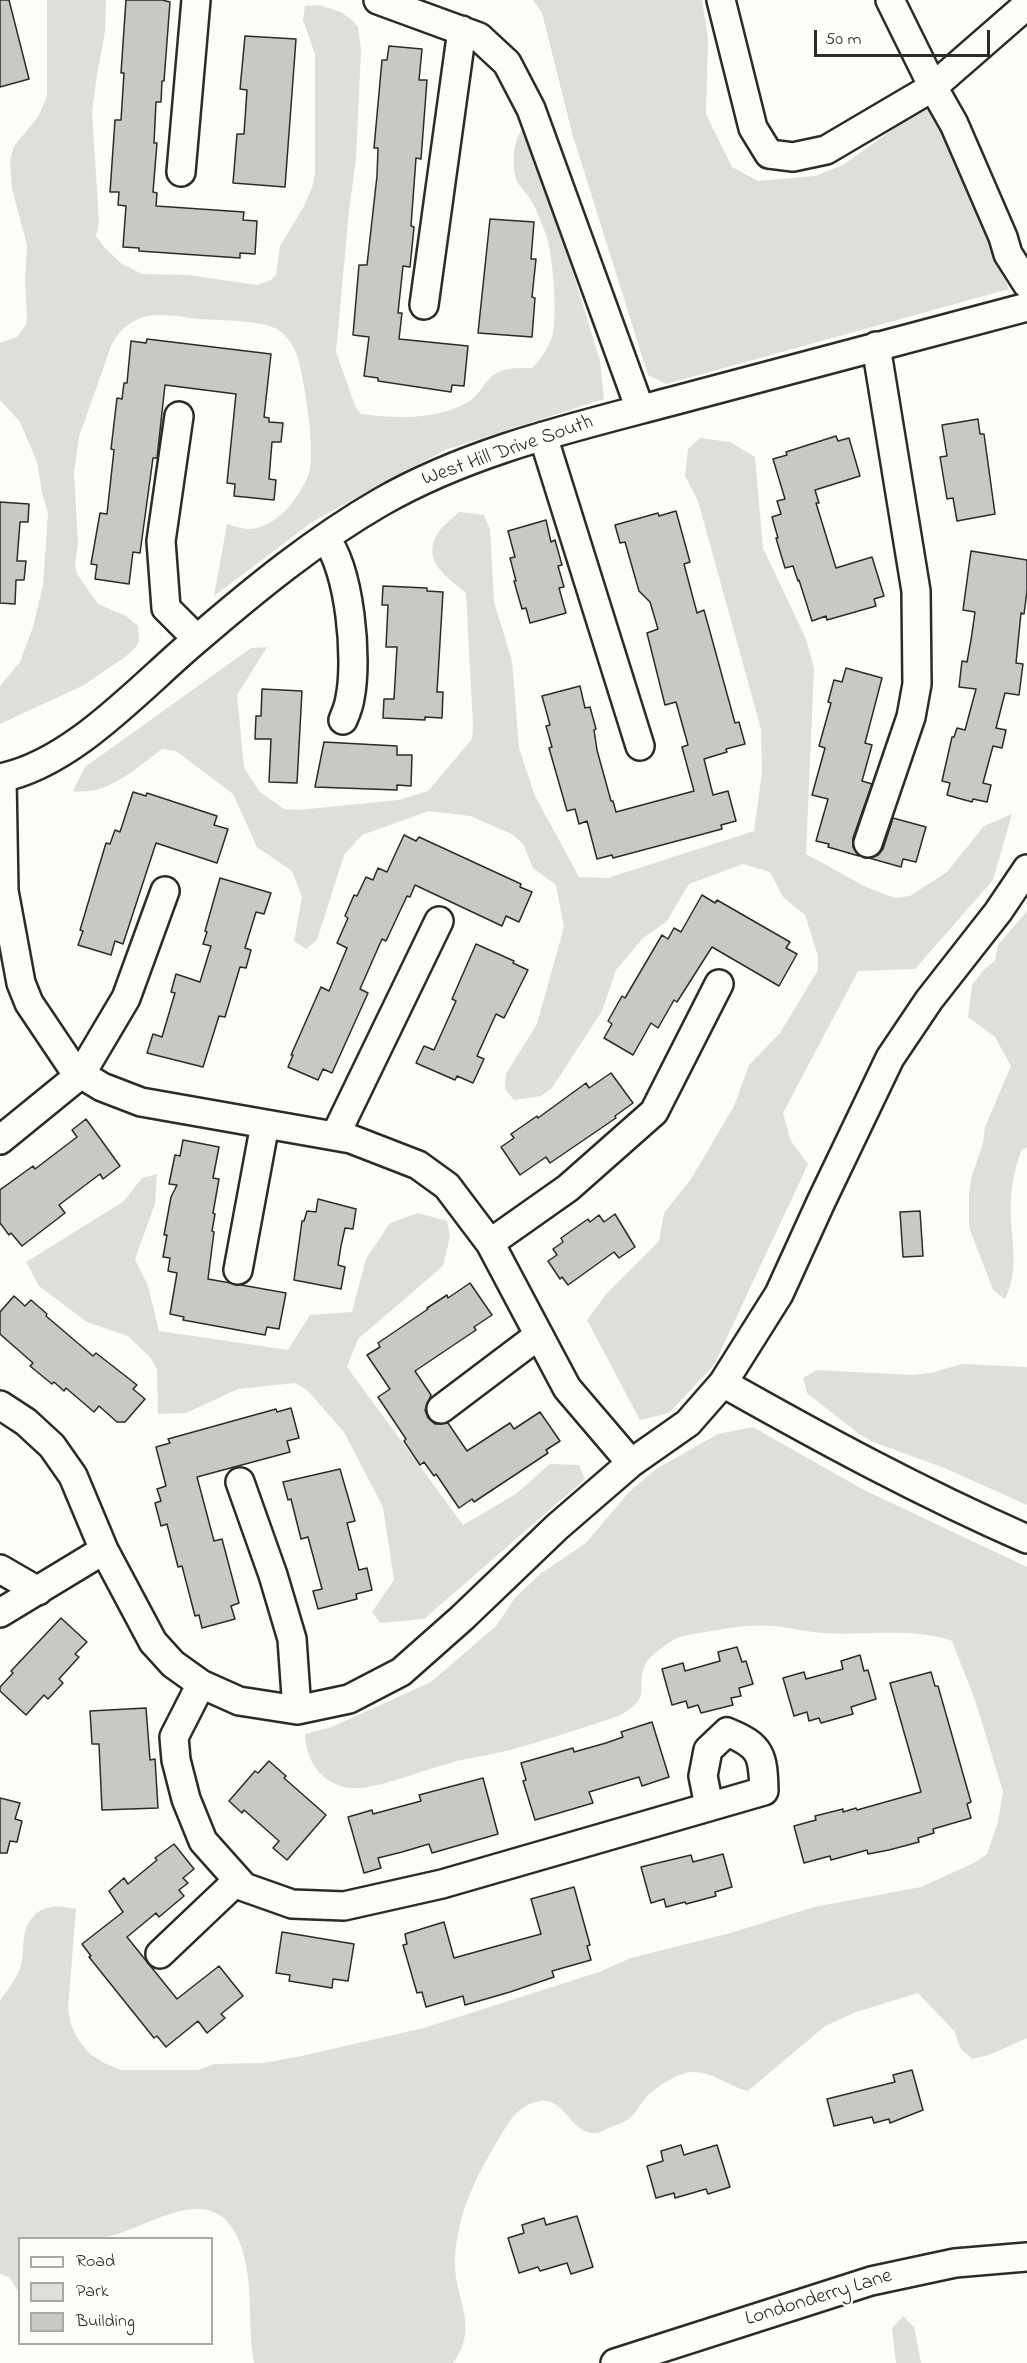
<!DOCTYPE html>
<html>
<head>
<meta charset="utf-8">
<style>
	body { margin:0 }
	#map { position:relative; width:1027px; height:2363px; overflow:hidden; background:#fdfcf7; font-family:"Indie Flower",sans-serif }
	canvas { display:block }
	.legend { position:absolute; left:18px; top:2237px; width:195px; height:108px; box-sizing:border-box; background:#fdfcf7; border:2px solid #a9a8a5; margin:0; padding:8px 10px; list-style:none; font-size:18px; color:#2b2b2b }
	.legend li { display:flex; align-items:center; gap:12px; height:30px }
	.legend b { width:30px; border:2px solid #a9a8a5 }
	.scale { position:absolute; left:814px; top:30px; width:176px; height:27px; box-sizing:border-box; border:3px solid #2b2b2b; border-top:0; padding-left:8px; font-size:18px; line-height:21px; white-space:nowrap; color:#2b2b2b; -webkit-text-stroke:4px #fdfcf7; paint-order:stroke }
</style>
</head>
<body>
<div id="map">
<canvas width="1027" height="2363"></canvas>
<ul class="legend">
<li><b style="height:8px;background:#fdfcf7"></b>Road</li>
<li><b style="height:16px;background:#dfdeda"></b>Park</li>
<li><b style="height:16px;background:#c9c8c4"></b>Building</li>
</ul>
<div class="scale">50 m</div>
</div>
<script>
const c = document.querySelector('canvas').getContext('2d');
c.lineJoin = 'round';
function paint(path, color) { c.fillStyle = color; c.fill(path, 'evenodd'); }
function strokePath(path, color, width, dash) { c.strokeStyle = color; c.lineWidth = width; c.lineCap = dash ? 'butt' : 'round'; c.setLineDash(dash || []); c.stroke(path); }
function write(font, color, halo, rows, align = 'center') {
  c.font = font + ' "Indie Flower",sans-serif'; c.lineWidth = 4.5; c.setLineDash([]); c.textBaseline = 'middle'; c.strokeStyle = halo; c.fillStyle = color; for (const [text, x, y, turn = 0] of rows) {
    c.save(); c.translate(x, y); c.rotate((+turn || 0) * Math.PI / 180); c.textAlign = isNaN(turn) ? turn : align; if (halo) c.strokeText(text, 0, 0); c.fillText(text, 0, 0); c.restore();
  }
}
paint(new Path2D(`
	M47,0H106L105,31L96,81L92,112L99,222L96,236L105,248L122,264L142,274L188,275L257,285L271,280L276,275L280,246L303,208L312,188L315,173V54L303,20L305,6L319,5L341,12L353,21L358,27L361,49L356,159L349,210L336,352L356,408L361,414C398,419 437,420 470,401C480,394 485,380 495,374C505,367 520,368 532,368C541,359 547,350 552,337C558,319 553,250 545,232C541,222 537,211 532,202C528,194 519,187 516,179C512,166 513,139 522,130L544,178L600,361L604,399L445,450L312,522L214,596L227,524C233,526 242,529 249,529C277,528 300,497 309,473C316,451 304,377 297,355C293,344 285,333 275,328C255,319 212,321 189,318C155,312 129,312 111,346L79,437L74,473L78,543L75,566L77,574L98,604L126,616L138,626L139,641L135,648L125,657L84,685L0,724V686L20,662L33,627L43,585L48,513L42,492L37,462L20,422L0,400V343L17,337L26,325L27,318L25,281L27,245L12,189L10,161L14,146L38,117L47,96Z
	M533,0H702L708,39L706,114L732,167L758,181L815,176L843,165L930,103L1009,289L666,384L648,375L572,133L542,13Z
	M700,438L730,442L755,457L763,548L806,639L814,668L806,854L866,887L895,898L910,896L947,872L984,826L1012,814L993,880L915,969L858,971L783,1113L791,1141L808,1164L714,1365L669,1413L640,1420L587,1320L607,1293L659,1241L664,1213L691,1179L734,1106L749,1065L780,1033L818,970V956L805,915L783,897L770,872L743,864L689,884L667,921L643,938L616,970L602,1011L552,1088L541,1096L514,1100L505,1089L506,1074L537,1024L564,927L556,885L533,868L523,844L512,834L470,816L429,811L362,835L344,855L317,940L306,949L294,941L302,897L292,871L257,847L233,794L176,751L162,749C136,768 108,796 73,791L85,767L251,648L267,647L237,695L244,768L260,792L284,809L298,810L399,800L428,791L472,739L473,725L466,593C450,579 422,563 436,536C440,528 452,519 459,512L484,515L490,529L494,602L512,661L519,748L535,796L579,877L608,878L754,831L762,773L761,729L698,501L685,476L688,449Z
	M1027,911V1147L1021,1151C1016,1166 1012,1181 1011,1197C1008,1234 1022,1264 1005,1299L993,1290L969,1227V1193L972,1175L983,1144L985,1127L1011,1066L995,1037L968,1017L972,985L982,972L995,960L998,945Z
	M157,1174L155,1204L135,1259L148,1286L159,1331L288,1350L310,1315L352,1312L366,1259L390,1223L418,1213L447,1221L450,1237L443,1266L358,1339L347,1367L463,1525L516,1494L550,1464L579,1465L585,1479L424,1619L380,1623L372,1612L394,1580L383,1507L344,1432L307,1390L295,1383L238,1389L186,1413L158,1414L157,1369L150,1357L128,1336L87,1322L39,1286L26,1262L123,1202L142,1178Z
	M962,1364L1027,1367V1505L947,1469L873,1442L859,1434L807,1393L803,1378L817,1370L913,1375L931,1373Z
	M753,1427L862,1489L1027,1567V2038L989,2055L972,2059L960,2048L955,2032L918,1993L856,2012L825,2026L748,2091C729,2087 715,2072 693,2072C679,2072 660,2085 649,2094C642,2101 637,2112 629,2119C623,2123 615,2125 608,2128C604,2130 600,2133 596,2133C571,2135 565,2097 540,2101C517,2105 509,2122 498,2140C475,2178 458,2213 455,2258C453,2298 481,2325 453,2363H254C247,2325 254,2287 242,2249C217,2171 150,2230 102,2238C95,2240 86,2238 79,2238C59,2238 39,2238 20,2238L18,2291L9,2277L0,2274V2001C7,1990 18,1977 21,1965C24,1955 22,1943 25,1932C33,1906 53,1903 76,1909L68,2009L71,2025L79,2041L90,2054L104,2063L121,2070H198L214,2064L263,2063L297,2057L424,2028L599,1972L631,1958L734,1932L814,1907L921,1887L974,1863L987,1854L998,1822L1003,1791L975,1700L952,1641C911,1627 867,1636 824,1633C807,1632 791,1628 774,1626C750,1624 728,1628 705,1632C694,1634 680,1635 670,1642C663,1647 651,1655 646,1663C633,1689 656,1695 619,1716C584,1727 549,1739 514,1749C492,1755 469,1757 447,1764C422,1770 374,1791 350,1788C321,1784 306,1761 305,1734L332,1727L431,1682L496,1626L515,1598L540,1574L586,1543L629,1492L656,1469L718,1434Z
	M903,2316L914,2327L921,2363H896L892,2328Z`), '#dfdeda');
const building = new Path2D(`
	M0,0H9L29,79L0,87Z
	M126,0H162L170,2L164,81H162L161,102H156L154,143H157L153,192L157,193L156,206L244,212L243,220L257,221L255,254L240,253V258L139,251V248L123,247L126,206L118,205L119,192H110L115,120H121L124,73H121Z
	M245,36L296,39L285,187L233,183L237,134H244L247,90L240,89Z
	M389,46L422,49L419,80H427L421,159L416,158L411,226L414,227L410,267L403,266L398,313H402L399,339L468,346L464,386L452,385L451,392L378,381V378L364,376L369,337L353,335L359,265H367L377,176L378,148H374L382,60H387Z
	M490,219L534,222L531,259H536L532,297L535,298L532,337L478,333Z
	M147,339L271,354L264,417L269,418V422L283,423L281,442H272L269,479L276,480L274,500L234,496L235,484L227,483L236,394L165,385L157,458H153L140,553L133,552L129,584L95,579L97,565L91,564L100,513L107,514L114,450L111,449L117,398L122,399L124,383H127L131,341L146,343Z
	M978,419L980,434H984L995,514L957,521L953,498L947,499L940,457L947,456L942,425Z
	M836,436L838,441L849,438L860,476L815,490L819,503H816L836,568L872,557L884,596L874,599L876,606L827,620L826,616L812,621L799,580L798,581L793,566L785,568L776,538H778L772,517L781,514L777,501L785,499L773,459L787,455L786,452Z
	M0,502L29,504L28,522H20L17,561H26L24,580H16L15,604L0,603Z
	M676,511L690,562L684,564L697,613L704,610L735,723L739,722L745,744L726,749L727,752L704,759L713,795L728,791L736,821L721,825L722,829L613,858L612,855L597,859L587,821L579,824L575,809L567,811L549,748L552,747L546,726L550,725L542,696L580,686L585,708L590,707L596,729L594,730L597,750L611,801H613L616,812L694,791L682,747L688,745L676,702L665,705L647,633L658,629L650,602L639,591L625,542L620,543L615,525L658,513L659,516Z
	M546,520L551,542L555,540L562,565L558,566L564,587L559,588L566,613L530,623L526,608L522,609L514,581H516L510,558L515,557L508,531Z
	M971,551L1027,560V591L1024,614L1021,613L1016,663L1023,664L1019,695L1005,693L996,728L1006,730L1002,748L993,746L983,783L991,785L987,802L973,799L972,802L947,795L950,783L942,781L952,737H954L957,728L965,730L976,689L959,687L962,661L967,662L971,640L975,612L963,610Z
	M383,586L427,588V591L443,592L437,692H443L442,718L425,717V720L383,718L384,699H394L397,647H386L388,605H382Z
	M846,668L882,678L865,743L872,745L862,781L872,784L853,838V847L859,856L828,847L829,844L816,841L828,799L812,795L825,748L819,746L831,703L828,702L834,680L842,682Z
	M262,689L302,691L297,783L269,782L271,739H255L256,716H261Z
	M324,742L397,746V755H412L411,786L397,785V790L315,787Z
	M133,792L146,796L147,793L217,816L214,825L228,829L217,863L156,843L123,944L115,941L111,955L78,945L83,931L80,930L106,843L110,844L115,830L120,832Z
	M893,818L926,827L916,862L903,859L901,867L869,858L878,855L883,849Z
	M404,835L416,841L419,837L521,884L520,887L532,892L519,922L506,916L502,926L415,885L410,897L407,896L386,941L382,939L360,989L368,993L332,1073L323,1069L318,1080L288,1067L293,1055H291L321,987L329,991L347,948L337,943L348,918L345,916L354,895L357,896L366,877L373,880L378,868L387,872Z
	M220,878L271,893L264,914L256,912L245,948L251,950L246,968L240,967L225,1017L219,1016L203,1067L147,1053L153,1034L162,1037L175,993L171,992L176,974L200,982L211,946L203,944L207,932L205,931Z
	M702,895L715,903L717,900L790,942L786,948L797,954L779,986L712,947L677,1002L674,1000L658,1028L651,1023L633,1055L604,1038L612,1024L608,1021L622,996L625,998L662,935L668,939L674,928L681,932Z
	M476,944L514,961L513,963L528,970L504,1018L496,1014L477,1056L484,1059L473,1083L457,1076L455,1080L416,1063L424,1046L434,1050L456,1001L452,999Z
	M611,1073L633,1103L615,1116L616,1118L550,1163L546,1157L520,1175L501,1147L514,1138L511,1134L537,1116L538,1118L586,1083L589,1088Z
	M86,1119L120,1166L103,1179L100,1174L59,1205L65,1213L22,1246L11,1233L9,1235L0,1223V1190L33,1166L35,1169L77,1137L72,1130Z
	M183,1140L219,1147L213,1178L219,1179L213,1213L215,1214L212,1231L214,1232L208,1279L286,1293L279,1329L267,1327L265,1335L183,1320L184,1317L170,1314L177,1273L168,1271L170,1258L163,1257L167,1235H164L171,1197L177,1185L169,1184L175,1155L180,1156Z
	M318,1199L356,1209L353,1229L345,1228L341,1246L338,1265L345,1267L341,1289L294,1280L302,1221H304L307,1211L316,1212Z
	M920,1211L923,1256L903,1257L900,1212Z
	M615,1214L635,1247L619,1258L614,1252L568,1285L562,1277L560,1279L548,1261L557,1255L553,1249L563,1242L561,1238L588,1219L590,1222L599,1215L604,1222Z
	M470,1283L492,1315L474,1327L476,1330L415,1371L431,1395L425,1410L428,1418L435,1424L448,1423L467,1451L510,1423L514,1429L540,1412L560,1441L546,1450L548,1453L474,1502L472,1499L459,1508L436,1474L434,1476L424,1462L420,1465L404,1441L406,1439L378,1397L390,1389L367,1355L380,1347L378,1343L428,1309L427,1308L447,1295L448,1298Z
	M14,1296L25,1306L31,1300L47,1314L46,1316L93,1356L96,1353L137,1385L133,1389L145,1399L125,1422H117L99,1406L94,1412L66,1388L64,1391L54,1382L52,1384L30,1366L33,1363L0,1334V1312Z
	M291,1408L299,1438L287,1441L290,1452L197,1477L214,1541L222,1539L239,1603L231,1606L235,1619L202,1628L199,1615L195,1616L182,1566L178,1567L167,1524L161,1526L155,1503L161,1501L157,1489L166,1486L156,1447L170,1443L168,1439L276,1409L277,1412Z
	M340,1469L355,1521L347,1523L359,1570L367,1568L372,1590L356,1594L357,1599L318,1609L313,1591L322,1589L308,1537L301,1539L291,1499L288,1500L283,1482Z
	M61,1618L87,1642L75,1654L79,1657L59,1679L63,1683L48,1699L44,1695L26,1715L0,1691V1687L13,1673L11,1671Z
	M737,1647L742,1662L746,1661L753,1684L739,1688L741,1696L731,1698L733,1705L701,1713L698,1705L688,1708L686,1701L672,1705L662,1669L683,1663L685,1671L720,1661L718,1652Z
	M860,1655L864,1671L868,1670L876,1699L851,1707L853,1714L821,1723L819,1718L809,1721L807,1712L794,1716L783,1678L804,1672L806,1679L843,1669L841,1661Z
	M931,1672L935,1686H938L971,1802L967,1804L971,1818L933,1829L934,1833L918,1838L919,1842L889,1850L868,1854L867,1850L831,1860L830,1856L804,1863L794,1826L816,1820L815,1816L843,1809V1812L856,1808L857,1810L921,1792L890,1683Z
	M146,1708L150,1760L155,1759L158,1808L102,1810L99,1744H92L90,1711Z
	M652,1722L669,1777L642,1786L639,1777L589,1792L593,1803L535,1820L523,1781L526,1780L521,1763L573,1748L574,1752L606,1743L623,1737L621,1732Z
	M269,1761L286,1776L284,1778L326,1815L287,1860L273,1848L279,1841L244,1810L242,1813L229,1801L255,1771L258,1773Z
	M483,1778L498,1834L432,1853L429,1844L402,1852L378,1858L381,1868L364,1873L348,1817L372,1810L373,1814L421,1801L419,1795Z
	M0,1798L20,1803L15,1819L22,1821L17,1842L10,1841L7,1853H0Z
	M174,1844L194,1869L183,1878L188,1883L179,1890L184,1896L159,1917L156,1913L127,1937L177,1999L219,1966L243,1996L221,2014L225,2018L207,2033L198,2021L166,2047L157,2036L154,2038L89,1957L91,1956L82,1944L123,1912L109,1891L124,1878L128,1884L157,1860L155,1858Z
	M723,1854L732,1887L715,1892L716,1896L686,1904L685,1902L666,1907L664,1899L651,1903L641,1867L691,1855L693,1862Z
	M574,1887L590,1945L587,1946L591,1960L552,1971L554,1977L510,1992L465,2005L463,1996L426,2007L422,1992L417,1993L403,1945L407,1944L405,1934L444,1922L454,1958L497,1946L541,1934L531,1899Z
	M282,1932L354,1944L348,1981L333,1979L332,1988L289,1981L290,1975L276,1973Z
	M912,2070L923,2110L890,2123L889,2119L874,2123L872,2117L834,2126L827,2099L895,2082L893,2075Z
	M681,2145L684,2155L717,2145L730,2187L708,2194L706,2189L675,2198L674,2193L656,2198L647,2166L663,2161L661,2151Z
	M577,2216L593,2267L571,2274L567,2263L540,2271L538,2267L519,2273L508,2238L524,2233L522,2225L544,2218L546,2225Z`);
paint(building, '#c9c8c4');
strokePath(building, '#2b2b2b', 1.5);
const minor = new Path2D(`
	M378,0L479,37L507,63L531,109L640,409
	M721,0L753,128L769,154L793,157L826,150L933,87L1027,5
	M890,0L933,87L954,124L1003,237L1008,254L1027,284
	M181,172L196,0
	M424,305L462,30
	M179,416L161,541L166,608L197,639
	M543,436L640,746
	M325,538C350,568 358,659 350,698C349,706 346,713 343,720
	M0,778C73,764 140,687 196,640C254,590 315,540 381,502C470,451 571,428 669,402C788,370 908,339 1027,307
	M2,778L4,891L21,983L29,1003L74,1070L102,1087L141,1102L351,1139L418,1165L447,1186L490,1243L567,1388L631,1463
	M868,843L911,717L917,684L916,591L876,346
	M335,1136L439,921
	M0,1140L81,1074L126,998L165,891
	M490,1243L568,1188L654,1112L719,984
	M238,1270L265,1124
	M723,1383C822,1439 922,1493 1027,1539
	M0,1405L26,1422L52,1446L73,1476L104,1550L153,1642L173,1664L201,1684L239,1701L297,1710L349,1699L401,1672L462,1618L557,1527L631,1463L688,1423L723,1383L779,1294L821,1202L890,1058L929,1000L998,912L1027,869
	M441,1409L539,1335
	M240,1482L273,1575L292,1639L297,1710
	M0,1569L38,1591
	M0,1613L104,1550
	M201,1684L174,1737L176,1760L186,1799L203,1841L244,1887L292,1904L344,1906L442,1884L764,1791C763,1756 762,1746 727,1732L708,1750L703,1776L709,1806
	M160,1954L238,1880
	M615,2363L871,2281L955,2263L1027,2257`);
strokePath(minor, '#2b2b2b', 32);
strokePath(minor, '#fdfcf7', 27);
write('21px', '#2b2b2b', '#fdfcf7', [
	["West Hill Drive South",508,452,-19],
	["Londonderry Lane",819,2299,-17]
]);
</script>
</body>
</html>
